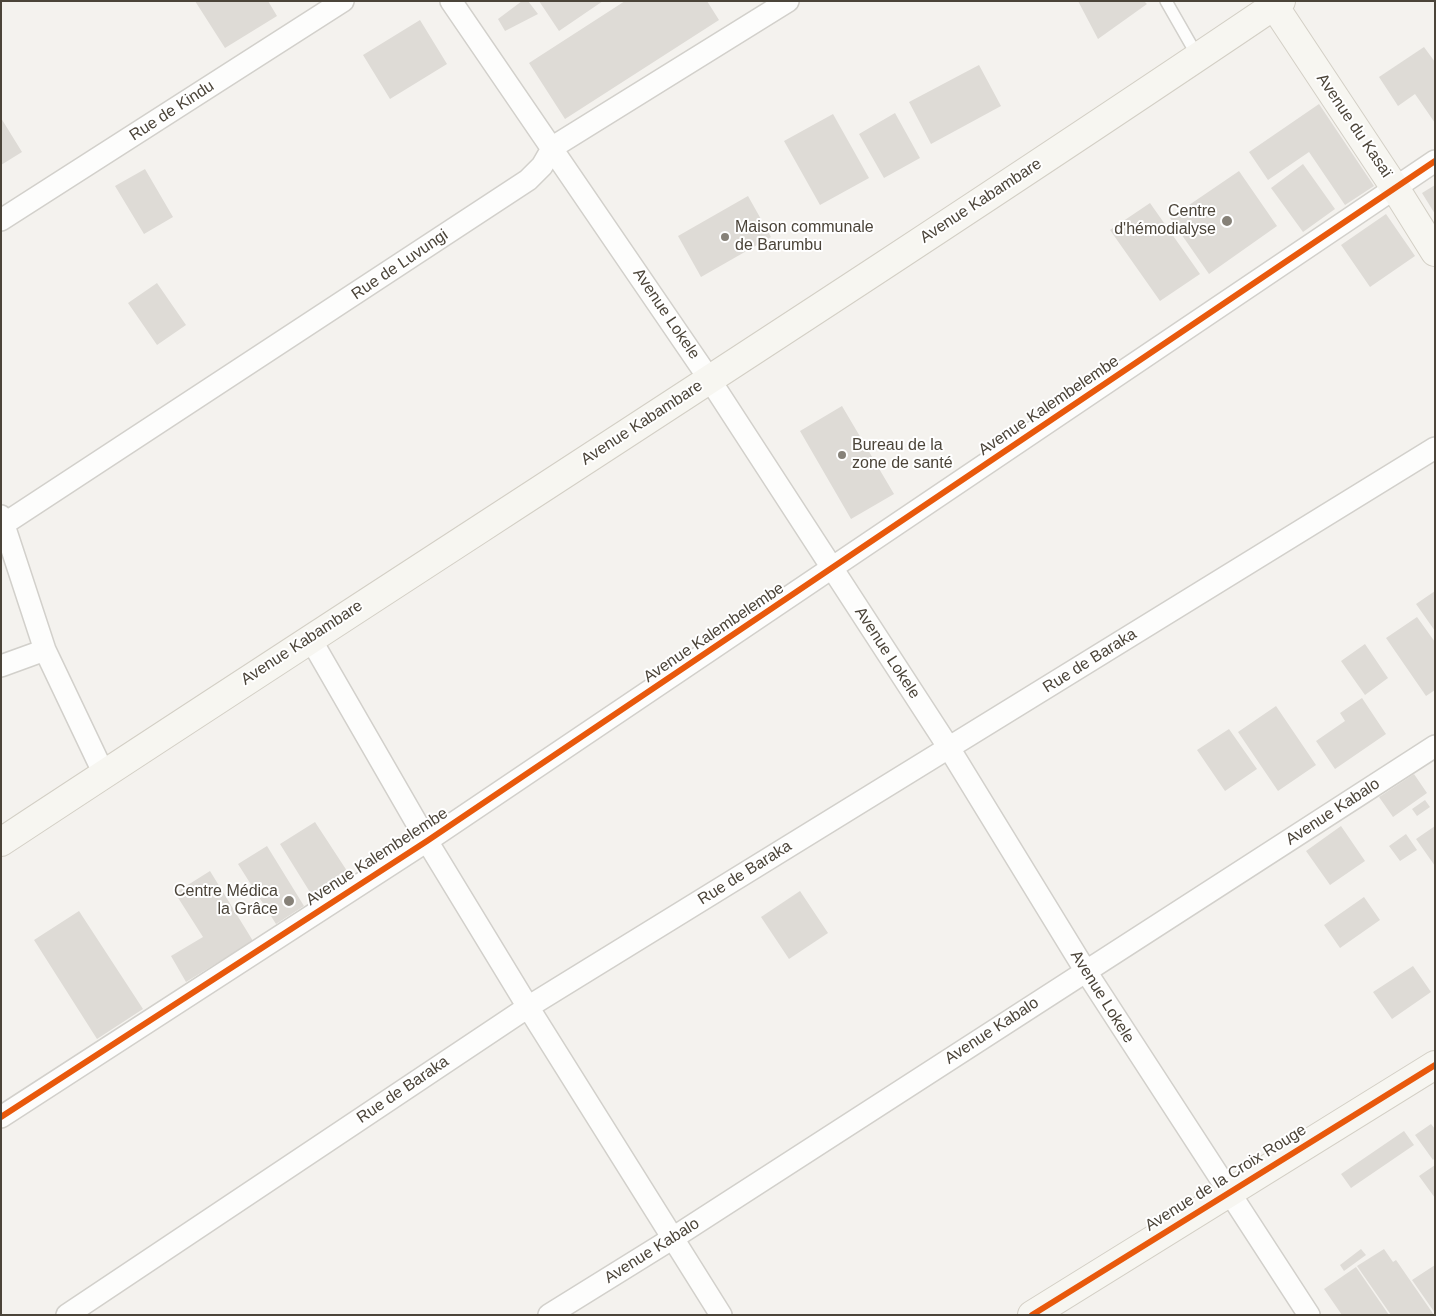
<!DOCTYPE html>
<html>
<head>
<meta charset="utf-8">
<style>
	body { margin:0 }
	#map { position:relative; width:1436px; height:1316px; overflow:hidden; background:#f4f2ee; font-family:Helvetica,sans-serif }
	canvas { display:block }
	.frame { position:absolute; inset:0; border:2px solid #4b4439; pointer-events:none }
</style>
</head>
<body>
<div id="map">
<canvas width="1436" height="1316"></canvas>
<div class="frame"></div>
</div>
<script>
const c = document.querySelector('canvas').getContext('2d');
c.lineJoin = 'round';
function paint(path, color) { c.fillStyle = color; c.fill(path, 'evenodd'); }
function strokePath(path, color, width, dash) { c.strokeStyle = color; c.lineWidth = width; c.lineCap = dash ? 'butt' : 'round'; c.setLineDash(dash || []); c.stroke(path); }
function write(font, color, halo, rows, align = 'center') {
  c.font = font + ' Helvetica,sans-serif'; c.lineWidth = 4; c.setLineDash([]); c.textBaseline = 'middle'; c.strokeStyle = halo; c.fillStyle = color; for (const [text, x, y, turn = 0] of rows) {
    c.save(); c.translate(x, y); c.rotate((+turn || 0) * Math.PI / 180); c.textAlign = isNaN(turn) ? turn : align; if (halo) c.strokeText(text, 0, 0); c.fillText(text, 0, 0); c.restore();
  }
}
paint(new Path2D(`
	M195,1H268L277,16L225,48Z
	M522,1H528L538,14L505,31L498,19Z
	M539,1H603L559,31Z
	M625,1H707L719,20L565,119L529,63Z
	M1078,1H1144L1147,4L1098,39Z
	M420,20L447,64L390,99L363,55Z
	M1424,47L1435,62V123L1415,94L1398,106L1379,77Z
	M979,65L1001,106L931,144L909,102Z
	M1319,104L1374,186L1345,205L1309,152L1268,180L1249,152Z
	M895,113L920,158L884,178L859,134Z
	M833,114L869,178L820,205L784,141Z
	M1,118L22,152L1,165Z
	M1303,164L1335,209L1303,232L1271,188Z
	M145,169L173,217L144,234L115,186Z
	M1239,171L1277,226L1209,274L1170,218Z
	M1435,185V214L1422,193Z
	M748,196L771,237L701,277L678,236Z
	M1150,203L1200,274L1160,301L1110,230Z
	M1386,214L1415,256L1370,287L1341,245Z
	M157,283L186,325L157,345L128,303Z
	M842,406L894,494L851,519L800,431Z
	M1435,591V631L1416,604Z
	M1417,617L1435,642V690L1426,696L1386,638Z
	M1365,644L1388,678L1365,695L1341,661Z
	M1362,698L1386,734L1335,769L1316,741L1345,721L1340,713Z
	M1276,706L1316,765L1278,791L1238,732Z
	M1229,729L1257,769L1225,791L1197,750Z
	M1414,774L1427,793L1393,817L1379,797Z
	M1425,800L1430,807L1417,816L1412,809Z
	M315,822L349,874L313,897L280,844Z
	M1341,826L1365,861L1330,885L1306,851Z
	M1435,826V866L1416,839Z
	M1406,834L1417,850L1400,861L1389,846Z
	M267,846L304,906L276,924L238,864Z
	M210,871L253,941L186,982L171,956L203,937L175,893Z
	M800,891L828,933L789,959L761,917Z
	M1364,897L1380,920L1340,948L1324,925Z
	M79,911L143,1009L97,1039L34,940Z
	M1413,966L1431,992L1392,1019L1373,992Z
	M1431,1124L1435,1129V1158L1433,1160L1415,1135Z
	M1404,1131L1414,1145L1351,1188L1341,1174Z
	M1435,1165V1198L1419,1176Z
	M1361,1249L1366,1255L1344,1271L1340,1265Z
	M1384,1249L1393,1262L1396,1260L1434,1315H1391L1357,1266Z
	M1435,1265V1313L1412,1280Z
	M1356,1267L1389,1315H1342L1324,1289Z`), '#dedbd6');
const lane = new Path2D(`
	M1166,1L1198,57`);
const street = new Path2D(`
	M451,1L710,380L949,748L1085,970L1309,1315
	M1,220L343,1
	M1,516L45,650L104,774
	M4,524L528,180L542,166L553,147L788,1
	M310,638L427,841L528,1007L721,1315
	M1,666L45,650
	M1,1117L427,841L1435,161
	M67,1315L528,1007L1435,448
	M549,1315L673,1238L1435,746`);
const secondary = new Path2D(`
	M1271,1L1395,188L1435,252
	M1,842C427,561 858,287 1281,1
	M1032,1315L1435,1065`);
strokePath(lane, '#d2d0cb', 14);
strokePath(street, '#d2d0cb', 24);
strokePath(secondary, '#d3cfc5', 30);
strokePath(lane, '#fdfdfc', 11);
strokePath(street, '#fdfdfc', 21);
strokePath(secondary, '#f7f6f1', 28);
strokePath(new Path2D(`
	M1,1117L427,841L1435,161
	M1032,1315L1435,1065`), '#e8590c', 6);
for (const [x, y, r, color] of [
	[1227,221,6,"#868178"],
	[725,237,5,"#868178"],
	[842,455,5,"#868178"],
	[289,901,6,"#868178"]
]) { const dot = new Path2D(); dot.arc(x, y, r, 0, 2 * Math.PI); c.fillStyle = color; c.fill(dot); strokePath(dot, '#fff', 2); }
write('16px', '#4b4439', '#fff', [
	["Rue de Kindu",172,111,-33],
	["Avenue du Kasaï",1354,126,56],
	["Avenue Kabambare",981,201,-33],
	["Rue de Luvungi",400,265,-34],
	["Avenue Lokele",666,314,56],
	["Avenue Kalembelembe",1049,406,-34],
	["Avenue Kabambare",642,423,-33],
	["Avenue Kalembelembe",714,633,-34],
	["Avenue Kabambare",302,643,-33],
	["Avenue Lokele",887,653,57],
	["Rue de Baraka",1090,661,-32],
	["Avenue Kabalo",1333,812,-33],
	["Avenue Kalembelembe",377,857,-33],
	["Rue de Baraka",745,873,-32],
	["Avenue Lokele",1102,997,58],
	["Avenue Kabalo",992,1031,-33],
	["Rue de Baraka",403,1090,-34],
	["Avenue de la Croix Rouge",1226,1178,-32],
	["Avenue Kabalo",652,1251,-32]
]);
write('16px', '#4b4439', '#fff', [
	["Centre",1216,212],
	["d'hémodialyse",1216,230],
	["Maison communale",735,228,"left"],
	["de Barumbu",735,246,"left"],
	["Bureau de la",852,446,"left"],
	["zone de santé",852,464,"left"],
	["Centre Médica",278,892],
	["la Grâce",278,910]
], 'right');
</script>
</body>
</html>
